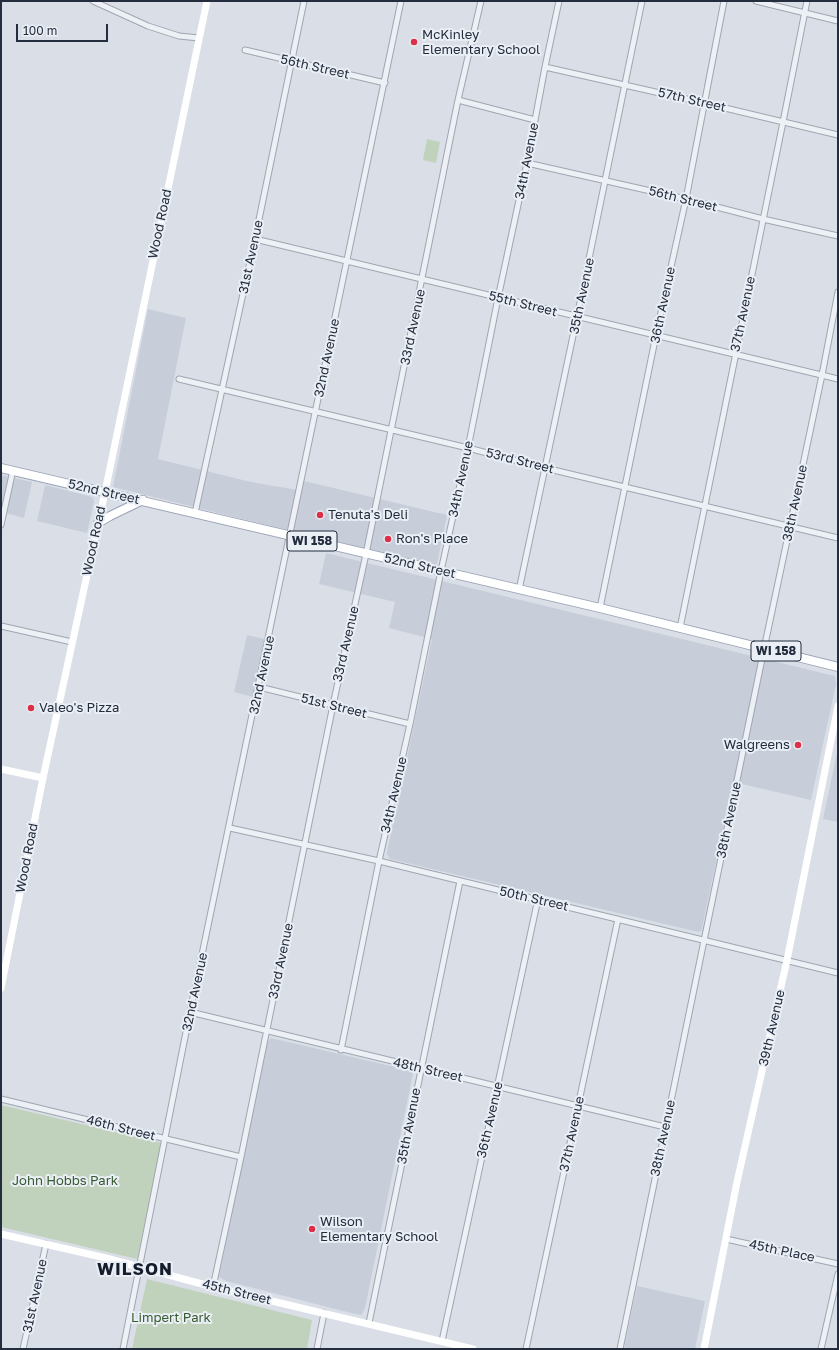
<!DOCTYPE html>
<html>
<head>
<meta charset="utf-8">
<style>
	body { margin:0 }
	#map { position:relative; width:839px; height:1350px; overflow:hidden; background:#dadfe7; font-family:"Golos Text",sans-serif }
	canvas { display:block }
	.frame { position:absolute; inset:0; border:2px solid #232d3e; pointer-events:none }
	.scale { position:absolute; left:16px; top:24px; width:92px; height:18px; box-sizing:border-box; border:2px solid #232d3e; border-top:0; padding-left:5px; font-size:12px; line-height:14px; white-space:nowrap; color:#232d3e; -webkit-text-stroke:3px #eaeef5; paint-order:stroke }
</style>
</head>
<body>
<div id="map">
<canvas width="839" height="1350"></canvas>
<div class="frame"></div>
<div class="scale">100 m</div>
</div>
<script>
const c = document.querySelector('canvas').getContext('2d');
c.lineJoin = 'round';
function paint(path, color) { c.fillStyle = color; c.fill(path, 'evenodd'); }
function strokePath(path, color, width, dash) { c.strokeStyle = color; c.lineWidth = width; c.lineCap = dash ? 'butt' : 'round'; c.setLineDash(dash || []); c.stroke(path); }
function write(font, color, halo, rows, align = 'center') {
  c.font = font + ' "Golos Text",sans-serif'; c.lineWidth = 4; c.setLineDash([]); c.textBaseline = 'middle'; c.strokeStyle = halo; c.fillStyle = color; for (const [text, x, y, turn = 0] of rows) {
    c.save(); c.translate(x, y); c.rotate((+turn || 0) * Math.PI / 180); c.textAlign = isNaN(turn) ? turn : align; if (halo) c.strokeText(text, 0, 0); c.fillText(text, 0, 0); c.restore();
  }
}
paint(new Path2D(`
	M148,309L186,318L158,459L251,482L298,490L300,480L447,515L437,564L421,563L113,487Z
	M1,475L32,482L24,518L1,512Z
	M45,485L89,496L93,498L94,502L87,533L37,521Z
	M326,553L835,676L836,684L811,800L733,782L702,928L701,931L698,932L390,859L387,854L388,847L432,639L389,628L395,602L319,584Z
	M247,635L265,639L253,697L234,692Z
	M838,748V822L823,819Z
	M271,1038L408,1070L412,1072L413,1074L365,1308L362,1314L360,1315L343,1311L226,1281L219,1277L267,1043Z
	M637,1286L705,1301L695,1349H624Z`), '#c8ced9');
paint(new Path2D(`
	M427,139L440,142L436,163L423,160Z
	M1,1105L162,1143L137,1259L1,1227Z
	M147,1279L312,1320L307,1349H132Z`), '#c0d2bb');
const street = new Path2D(`
	M93,1L148,26L179,36L199,38
	M756,1L838,21
	M245,50L385,83
	M545,67L704,103L838,135
	M458,100L535,120
	M527,163L686,199L763,219L838,236
	M255,239L838,379
	M179,379L468,448L545,468L838,538
	M195,513L255,239L304,1
	M1,525L13,470
	M519,590L577,317L642,1
	M600,608L656,335L686,199L724,1
	M1,626L72,642
	M680,628L783,122L807,1
	M259,687L410,724
	M230,828L379,861L838,973
	M190,1012L665,1127
	M341,1050L379,861L410,724L441,571L468,448L498,298L527,163L545,67L559,1
	M1,1099L241,1157
	M726,1239L838,1264
	M213,1287L241,1157L333,705L366,554L458,100L481,1
	M369,1323L460,881
	M442,1341L538,899
	M23,1349L46,1244
	M123,1349L190,1012L401,1
	M317,1349L324,1313
	M526,1349L618,919
	M620,1349L764,649L822,375L838,292
	M821,1349L838,1274`);
const primary = new Path2D(`
	M1,468L600,608L838,667
	M98,523L110,516L143,500`);
strokePath(street, '#9fa6b1', 7);
strokePath(primary, '#99a3b4', 10);
strokePath(street, '#edf0f5', 5);
strokePath(new Path2D(`
	M1,769L43,778
	M1,988L43,778L105,492L207,1
	M1,1234L106,1258L213,1287L473,1349
	M704,1349L737,1182L787,960L838,706`), '#fff', 7);
strokePath(primary, '#fff', 8);
for (const [x, y, r, color] of [
	[414,42,4,"#dc2f48"],
	[320,515,4,"#dc2f48"],
	[388,539,4,"#dc2f48"],
	[31,708,4,"#dc2f48"],
	[798,745,4,"#dc2f48"],
	[312,1229,4,"#dc2f48"]
]) { const dot = new Path2D(); dot.arc(x, y, r, 0, 2 * Math.PI); c.fillStyle = color; c.fill(dot); strokePath(dot, '#eaeef5', 1.5); }
for (const [x, y, w] of [
	[312,541,50],
	[776,651,50]
]) { const box = new Path2D(); box.roundRect(x - w / 2, y - 10, w, 20, 3); c.fillStyle = '#eaeef5'; c.fill(box); strokePath(box, '#232d3e', 1); }
write('bold 12px', '#232d3e', null, [
	["WI 158",312,541],
	["WI 158",776,651]
]);
write('13px', '#232d3e', '#eaeef5', [
	["McKinley",422,35],
	["Elementary School",422,50],
	["Tenuta's Deli",328,515],
	["Ron's Place",396,539],
	["Valeo's Pizza",39,708],
	["Walgreens",790,745,"right"],
	["Wilson",320,1222],
	["Elementary School",320,1237]
], 'left');
write('13px', '#232d3e', '#eaeef5', [
	["56th Street",315,67,13],
	["57th Street",692,100,13],
	["34th Avenue",527,161,-79],
	["56th Street",683,199,14],
	["Wood Road",160,224,-78],
	["31st Avenue",251,257,-78],
	["35th Avenue",582,296,-78],
	["55th Street",523,304,14],
	["36th Avenue",663,305,-78],
	["37th Avenue",743,314,-78],
	["33rd Avenue",413,327,-78],
	["32nd Avenue",327,358,-78],
	["53rd Street",520,461,14],
	["34th Avenue",461,479,-78],
	["52nd Street",104,492,13],
	["38th Avenue",795,503,-78],
	["Wood Road",94,541,-78],
	["52nd Street",420,566,13],
	["33rd Avenue",346,644,-77],
	["32nd Avenue",262,675,-78],
	["51st Street",334,706,14],
	["34th Avenue",394,795,-77],
	["38th Avenue",729,820,-78],
	["Wood Road",27,858,-79],
	["50th Street",534,899,13],
	["33rd Avenue",281,961,-78],
	["32nd Avenue",195,992,-78],
	["39th Avenue",772,1028,-77],
	["48th Street",428,1070,13],
	["36th Avenue",490,1120,-77],
	["35th Avenue",409,1126,-79],
	["46th Street",121,1128,14],
	["37th Avenue",572,1134,-78],
	["38th Avenue",663,1138,-78],
	["45th Place",782,1251,12],
	["45th Street",237,1292,14],
	["31st Avenue",35,1296,-78]
]);
write('13px', '#375b2f', '#eaeef5', [
	["John Hobbs Park",65,1181],
	["Limpert Park",171,1318]
]);
c.letterSpacing = '1px';
write('bold 17px', '#161e2e', '#eaeef5', [
	["WILSON",135,1270]
]);
c.letterSpacing = '0px';
</script>
</body>
</html>
